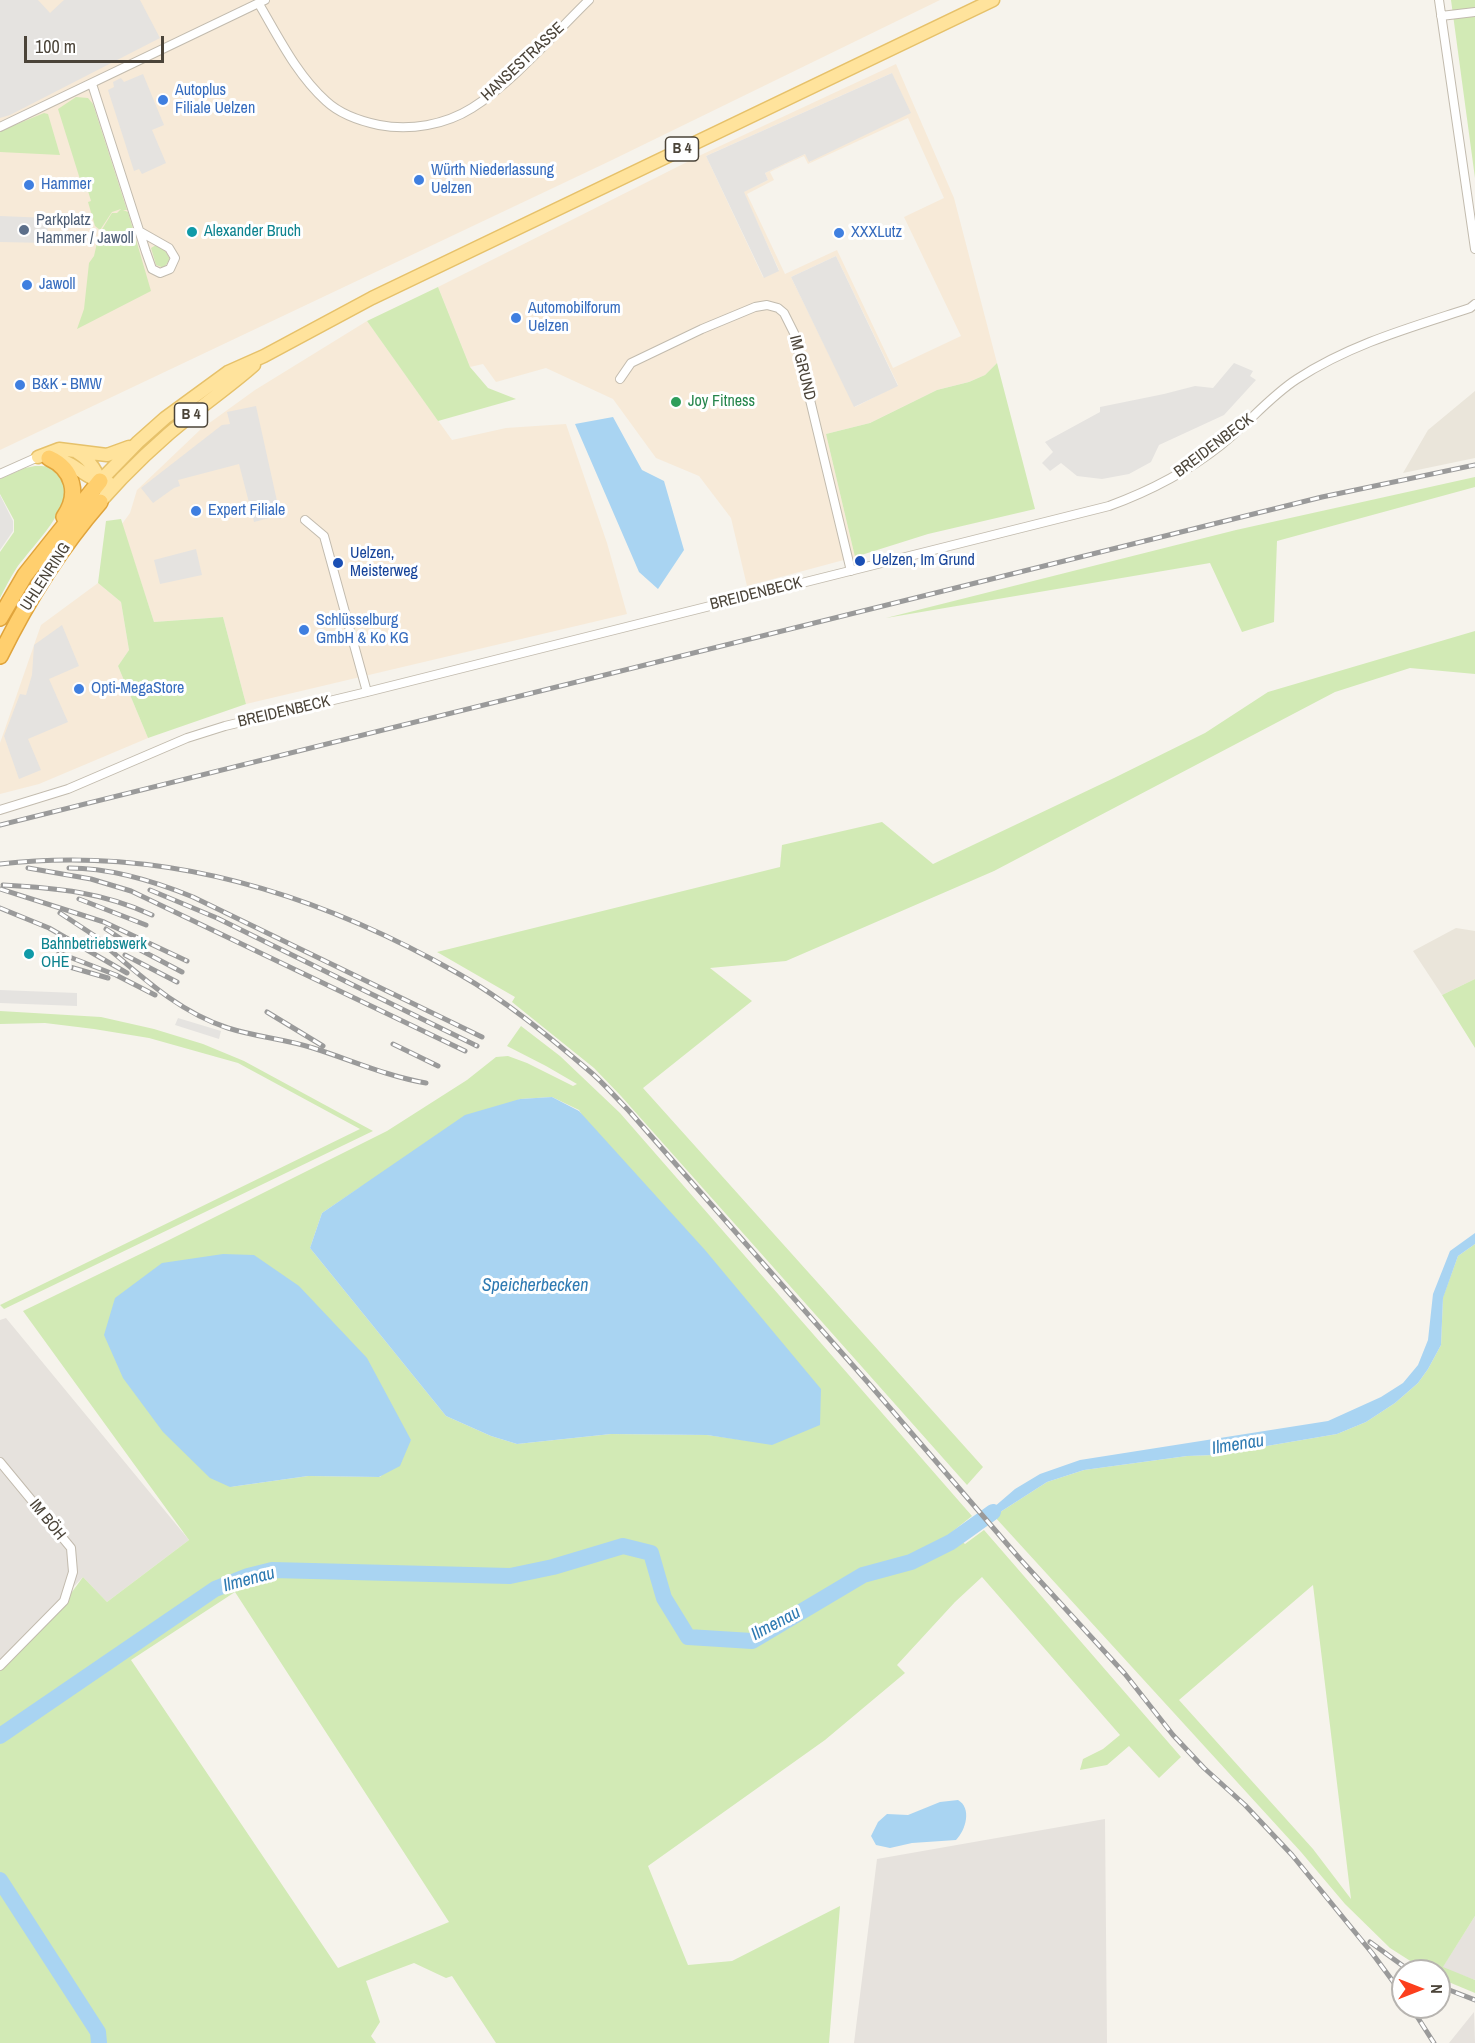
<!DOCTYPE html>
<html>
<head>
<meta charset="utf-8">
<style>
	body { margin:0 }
	#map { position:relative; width:1475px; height:2043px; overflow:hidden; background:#f6f3ec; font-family:"Archivo Narrow",sans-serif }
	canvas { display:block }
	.north { position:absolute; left:1391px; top:1959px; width:60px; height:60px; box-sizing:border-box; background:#fff; border:2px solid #b7b4b0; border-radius:50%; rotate:90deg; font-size:16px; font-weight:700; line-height:24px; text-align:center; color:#4b4439 }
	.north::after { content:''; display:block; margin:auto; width:21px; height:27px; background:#fc3f1d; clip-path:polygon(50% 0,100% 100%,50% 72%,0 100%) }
	.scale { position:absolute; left:24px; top:36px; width:140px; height:27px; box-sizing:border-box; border:3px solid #4b4439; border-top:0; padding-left:8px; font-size:18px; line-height:21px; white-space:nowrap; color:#4b4439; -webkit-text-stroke:4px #fff; paint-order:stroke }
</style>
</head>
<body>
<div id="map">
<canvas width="1475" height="2043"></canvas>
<div class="north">N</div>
<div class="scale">100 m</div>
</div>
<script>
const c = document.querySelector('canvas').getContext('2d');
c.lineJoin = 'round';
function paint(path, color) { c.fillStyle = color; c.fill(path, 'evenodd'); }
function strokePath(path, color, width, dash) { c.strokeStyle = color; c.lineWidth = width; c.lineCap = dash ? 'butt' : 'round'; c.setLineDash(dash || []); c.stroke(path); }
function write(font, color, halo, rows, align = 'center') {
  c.font = font + ' "Archivo Narrow",sans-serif'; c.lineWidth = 6; c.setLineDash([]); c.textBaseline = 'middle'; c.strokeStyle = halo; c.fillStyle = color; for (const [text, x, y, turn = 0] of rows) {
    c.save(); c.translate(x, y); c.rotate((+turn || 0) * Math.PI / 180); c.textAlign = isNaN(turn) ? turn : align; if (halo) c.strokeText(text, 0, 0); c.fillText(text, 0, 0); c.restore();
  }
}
paint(new Path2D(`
	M1475,391V458L1403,473L1428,430Z
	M1456,928L1475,931V979L1442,995L1413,951Z`), '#eae5da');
paint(new Path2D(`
	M0,0H940L610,161L0,450Z
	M896,64L954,198L997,363L985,375L969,382L937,390L870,423L826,434L855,557L747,586L731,518L699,476L656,458L613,399L546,368L496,382L483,364L470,367L438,287L703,154ZM892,73L810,162L805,154L765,173L768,180L743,192L779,270L763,277L706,156ZM908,118L944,198L904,217L961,336L893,368L837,250L785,274L747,194L774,180L770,172L784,165L804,156L808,164ZM836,256L898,385L855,407L791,277Z
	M367,321L452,440L506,428L566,424L607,543L627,614L246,704L223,617L154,622L122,524L130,513L137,490L201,429L255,390Z
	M98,583L121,602L129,650L118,666L148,738L39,784L0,794V743L41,625Z`), '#f7ead8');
paint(new Path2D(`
	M6,1318L189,1540L107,1602L83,1577L0,1662V1320Z
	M1105,1819L1107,2043H854L877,1859Z
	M1475,1916V1980L1442,1968Z
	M1474,2012L1475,2043H1449Z`), '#e6e2dd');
paint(new Path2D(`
	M1451,0H1475V178Z
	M76,97L88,98L93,104L127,210H123L128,212L151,291L77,329L84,309L89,263L94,256L97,243L101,238V231L112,213H117L121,209L112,212L100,230L95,226L88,202L91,201L88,191L84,192L58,109Z
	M44,113L48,114L60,155L0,152V131Z
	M156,245L164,249L170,259L164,268L156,265L151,248Z
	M438,287L470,367L488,388L516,399L438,421L367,321Z
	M997,363L1035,509L928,534L855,557L826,434L870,423L937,390L969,382L985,375Z
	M35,466C48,466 55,466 62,478C78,504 30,548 16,569C10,578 5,588 0,598V552L14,532V520L0,494V479L25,468Z
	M1475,477V487L1277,541L1274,622L1242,632L1210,563L886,618L1236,530Z
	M121,519L154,622L223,617L246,704L148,738L118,666L129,650L121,602L98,583L106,521Z
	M1475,631V674L1410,668L1335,692L994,871L786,961L710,968L752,1001L643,1088L983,1467L967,1485L621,1096L594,1068L512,1002L515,997L437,952L780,867L782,845L882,822L933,864L1114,778L1205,733L1268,692Z
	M1475,979V1048L1442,995Z
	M0,1011L101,1017L154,1029L203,1044L244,1061L373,1131L4,1309L0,1305L360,1129L238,1063L149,1038L94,1029L45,1023L0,1024Z
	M521,1026L560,1056L620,1113L972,1516L952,1532L965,1544L984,1530L1181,1757L1159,1778L1129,1746L1107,1765L1080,1770L1083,1759L1103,1749L1120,1735L982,1577L955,1602L897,1665L905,1673L825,1740L648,1866L688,1965L732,1961L840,1906L829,2043H496L452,1976L446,1978L414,1963L366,1981L380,2022L371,2036L376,2043H0V1670L58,1611L83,1577L107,1602L189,1540L23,1311L167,1241L387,1131L467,1080L496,1057L508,1056L527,1063L573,1086L577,1084L546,1066L507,1046ZM552,1097L579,1110L772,1444L707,1435L611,1434L517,1444L491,1436L446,1416L310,1248L322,1213L359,1188L520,1099ZM411,1440L380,1477L308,1476L230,1487ZM235,1592L449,1922L338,1968L131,1660Z
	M1475,1244V1916L1443,1967L1475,1980V1993L1439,1978V1971H1426L1390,1948L1345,1904L1301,1852L994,1516L1047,1482L1084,1470L1187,1456L1214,1455L1337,1434L1366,1422L1395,1403L1418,1383L1428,1369L1441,1345L1443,1297L1458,1256ZM1313,1585L1351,1899L1313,1849L1179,1700Z`), '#d2eab5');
paint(new Path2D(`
	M0,0H38L50,13L64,0H140L160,38L10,115L0,118Z
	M892,73L911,113L809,162L805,154L765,173L768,180L744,192L779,271L764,278L706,156Z
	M143,74L164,125L152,130L166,163L142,174L139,169L134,171L108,90L114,87L113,82L121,78L124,82Z
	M0,216L48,218L47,243L0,242Z
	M836,256L898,386L854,407L791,277Z
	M1234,363L1253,371L1250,376L1256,380L1224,415L1159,445L1151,462L1129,474L1102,479L1077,476L1061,463L1050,471L1042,463L1053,452L1045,442L1100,412V407L1164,394L1195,386L1213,388Z
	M256,406L281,519L273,517L254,522L239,464L178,480L180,486L174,488L153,503L141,488L222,425L230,424L227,412Z
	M0,495L13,521V531L0,550Z
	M196,549L202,575L160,584L154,560Z
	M62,625L79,666L49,679L68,722L28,739L41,770L19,779L4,736L20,694L26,695L32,675L34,645Z
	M0,990L77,993V1006L0,1003Z
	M178,1018L221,1031L219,1039L175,1025Z`), '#e5e3e0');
paint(new Path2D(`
	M613,417L642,470L664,481L684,550L658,589L639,572L575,424Z
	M552,1097L579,1111L705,1250L821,1389L820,1425L772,1445L707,1435L611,1434L517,1444L491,1436L446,1416L310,1248L322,1213L465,1115L520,1099Z
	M1475,1233V1244L1458,1256L1443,1298L1441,1345L1428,1369L1418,1383L1395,1403L1366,1422L1337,1434L1214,1455L1187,1456L1084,1470L1047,1482L994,1516L972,1526L1015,1489L1040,1474L1080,1460L1328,1421L1381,1397L1403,1383L1418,1365L1428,1340L1433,1294L1450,1251Z
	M223,1254L254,1255L299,1286L367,1358L411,1440L400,1466L379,1477L308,1476L230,1487L210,1478L163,1432L123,1378L104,1335L115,1298L162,1263Z
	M958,1800C972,1808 966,1830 956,1840L912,1843L890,1848L876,1845L871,1836L878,1822L887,1814L908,1815L940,1802Z`), '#a9d4f2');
strokePath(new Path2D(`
	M0,1736L215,1589L248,1576L272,1570L510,1576L553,1567L623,1546L651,1553L664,1598L688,1637L752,1641L863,1575L911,1562L951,1542L993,1512
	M0,1880L98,2032L99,2043`), '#a9d4f2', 16);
const street = new Path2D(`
	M1439,0L1475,249
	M259,4C279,38 297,75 326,101C341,115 360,121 379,125C410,131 445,125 472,108C512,83 554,34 589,0
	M1441,16L1475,12
	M92,84L146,252L152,269L160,273L170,269L175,258L169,248L139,231
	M0,127L265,0
	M620,379L631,363L702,329L755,307L767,305L778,308L784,313L794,333L851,571
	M0,474L38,457
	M305,520L324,536L367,692
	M0,810L68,789L187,738L225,726L367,692L1109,506C1150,491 1187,472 1221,445C1247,425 1269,397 1297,379C1351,344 1409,328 1470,308L1475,304
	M0,1462L71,1548L73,1572L64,1601L0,1666`);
const primary = new Path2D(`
	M78,453C91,461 98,472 101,487
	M38,457L59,449L107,455L129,447
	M54,458C78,463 85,481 108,482
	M100,481L138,442L165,418L228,372L264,356L372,298L993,0
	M100,502C129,469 161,439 195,412C215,396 235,382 254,365`);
const highway = new Path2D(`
	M49,458C73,469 80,494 64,517
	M0,618L25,575L100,481
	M0,656C27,601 60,548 100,502`);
strokePath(street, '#c2bbae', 10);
strokePath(primary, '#e6c16a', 15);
strokePath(highway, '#e0a43c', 18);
strokePath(street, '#fff', 8);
strokePath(primary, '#ffe39c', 12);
strokePath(highway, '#ffcf6e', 15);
const rail = new Path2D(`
	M0,825L1322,497L1475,465
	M0,864C163,845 319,894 459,974C505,1000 547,1035 587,1069C602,1081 615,1097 629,1111L871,1386L1020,1559L1125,1674L1173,1735L1204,1768L1245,1805L1292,1855L1372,1953L1403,1995
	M28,868L91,879L131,891L465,1051
	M69,868C111,868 154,881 193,897L482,1037
	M3,885C57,888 102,892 152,915
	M0,889L104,922L187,961
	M150,890L217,918L477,1046
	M79,899L146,925
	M0,908L49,928L127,973
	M60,913L98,938
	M106,929L129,944L182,972
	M90,933C134,969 173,1010 228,1028C256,1037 285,1039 313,1048C351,1060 386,1076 426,1083
	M59,953L116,975L155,995
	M125,955L177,982
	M56,963L108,978
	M267,1012L323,1046
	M393,1044L438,1066
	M1370,1942L1410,1971
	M1439,1986L1475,2000
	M1411,2007L1434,2043`);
strokePath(rail, '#9a9a9a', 5);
strokePath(rail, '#fff', 3, [9]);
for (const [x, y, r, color] of [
	[163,100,6,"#3f7fe0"],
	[419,180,6,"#3f7fe0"],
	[29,185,6,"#3f7fe0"],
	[24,230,6,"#5c6f8a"],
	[192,232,6,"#0f9aa8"],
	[839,233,6,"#3f7fe0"],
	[27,285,6,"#3f7fe0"],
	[516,318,6,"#3f7fe0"],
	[20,385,6,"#3f7fe0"],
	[676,402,6,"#2e9e5b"],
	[196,511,6,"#3f7fe0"],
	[860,561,6,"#1a4fb4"],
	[338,563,6,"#1a4fb4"],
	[304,630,6,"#3f7fe0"],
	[79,689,6,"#3f7fe0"],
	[29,954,6,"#0f9aa8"]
]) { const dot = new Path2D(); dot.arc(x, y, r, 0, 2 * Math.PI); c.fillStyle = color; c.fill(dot); strokePath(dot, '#fff', 2); }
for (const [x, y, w] of [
	[682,149,33],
	[191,415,33]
]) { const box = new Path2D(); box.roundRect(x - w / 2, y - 12, w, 24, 4.5); c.fillStyle = '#fff'; c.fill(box); strokePath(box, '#4b4439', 1.5); }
write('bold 15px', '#4b4439', null, [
	["B 4",682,149],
	["B 4",191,415]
]);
write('16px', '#4b4439', '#fff', [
	["HANSESTRASSE",523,62,-43],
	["IM GRUND",802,368,76],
	["BREIDENBECK",1214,446,-37],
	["UHLENRING",46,577,-57],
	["BREIDENBECK",756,594,-14],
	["BREIDENBECK",284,712,-13],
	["IM BÖH",47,1520,51]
]);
write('16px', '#366cbe', '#fff', [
	["Autoplus",175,91],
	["Filiale Uelzen",175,109],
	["Würth Niederlassung",431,171],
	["Uelzen",431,189],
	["Hammer",41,185],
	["XXXLutz",851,233],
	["Jawoll",39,285],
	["Automobilforum",528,309],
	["Uelzen",528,327],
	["B&K - BMW",32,385],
	["Expert Filiale",208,511],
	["Schlüsselburg",316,621],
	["GmbH & Ko KG",316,639],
	["Opti-MegaStore",91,689]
], 'left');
write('16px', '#4e5e75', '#fff', [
	["Parkplatz",36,221],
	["Hammer / Jawoll",36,239]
], 'left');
write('16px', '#0d838f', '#fff', [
	["Alexander Bruch",204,232],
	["Bahnbetriebswerk",41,945],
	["OHE",41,963]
], 'left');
write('16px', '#27864d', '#fff', [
	["Joy Fitness",688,402]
], 'left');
write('16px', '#164399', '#fff', [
	["Uelzen,",350,554],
	["Meisterweg",350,572],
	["Uelzen, Im Grund",872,561]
], 'left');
write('italic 18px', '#2e7ab2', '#fff', [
	["Speicherbecken",535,1286],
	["Ilmenau",1238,1445,-9],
	["Ilmenau",249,1580,-15],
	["Ilmenau",776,1624,-28]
]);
</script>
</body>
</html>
